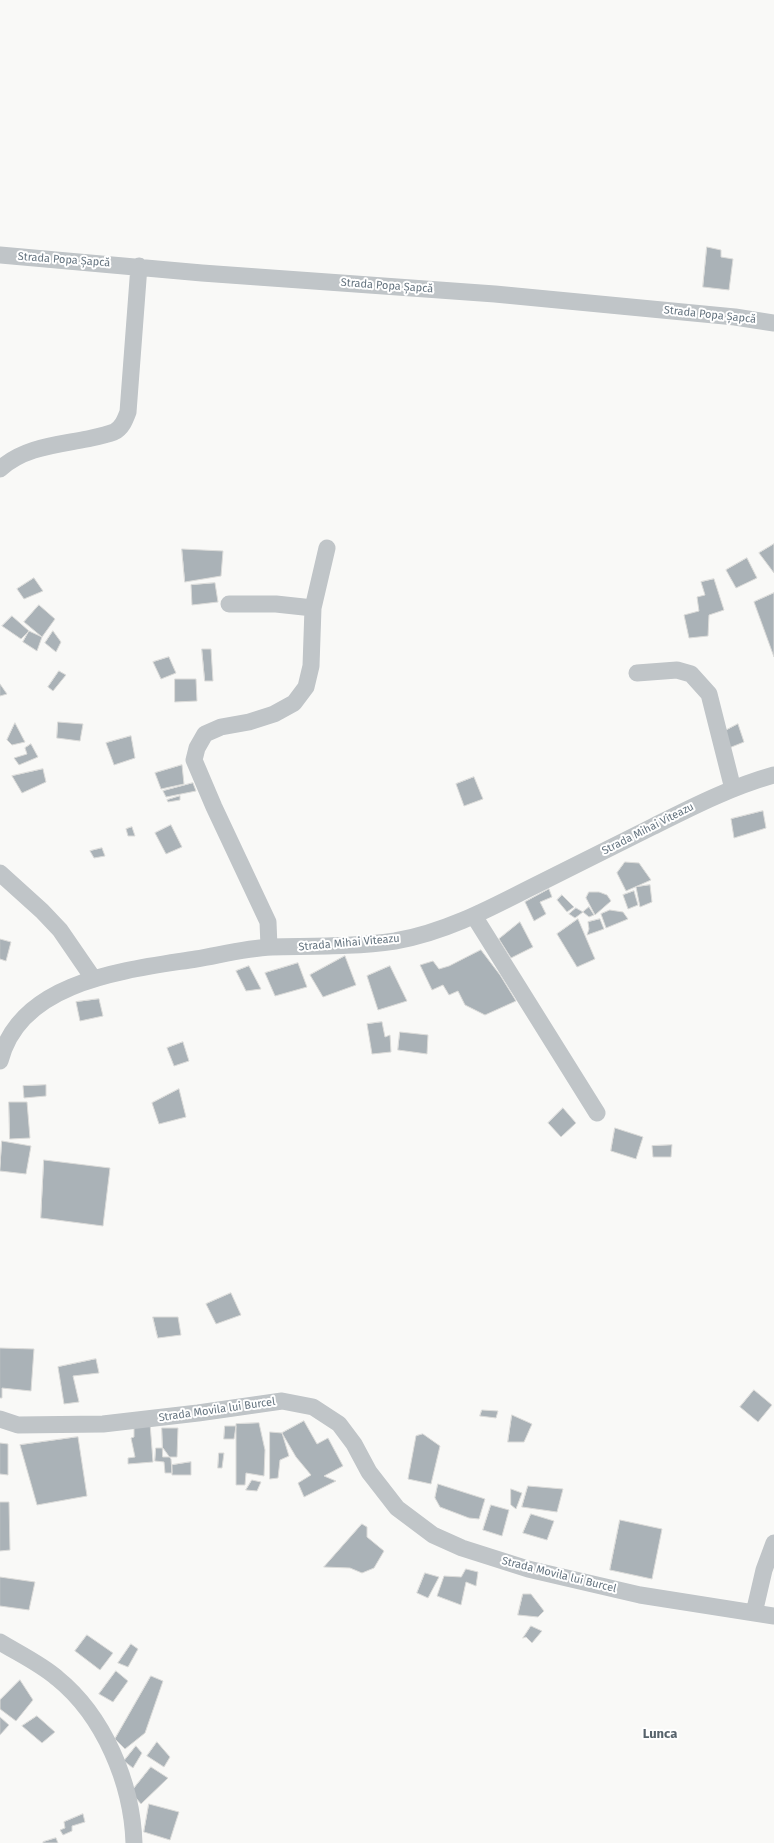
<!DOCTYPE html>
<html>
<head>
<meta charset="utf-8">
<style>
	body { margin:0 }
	canvas { display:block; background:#f9f9f7 }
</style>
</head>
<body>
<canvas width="774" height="1843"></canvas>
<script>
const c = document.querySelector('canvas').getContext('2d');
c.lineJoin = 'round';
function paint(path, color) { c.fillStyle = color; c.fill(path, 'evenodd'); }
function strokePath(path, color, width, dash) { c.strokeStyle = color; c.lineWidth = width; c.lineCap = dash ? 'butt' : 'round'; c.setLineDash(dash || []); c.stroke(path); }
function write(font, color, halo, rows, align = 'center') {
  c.font = font + ' "Fira Sans",sans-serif'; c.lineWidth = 4; c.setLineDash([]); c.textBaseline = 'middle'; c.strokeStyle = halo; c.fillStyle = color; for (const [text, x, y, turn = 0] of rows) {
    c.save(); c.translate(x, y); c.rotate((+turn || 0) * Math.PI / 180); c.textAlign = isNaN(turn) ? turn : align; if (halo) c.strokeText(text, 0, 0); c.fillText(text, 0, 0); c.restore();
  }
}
const building = new Path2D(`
	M707,247L721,250V257L733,259L729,290L703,287Z
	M774,544V573L759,553Z
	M182,549L223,551L221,576L185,582Z
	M747,558L757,578L736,588L726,570Z
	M34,578L43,591L24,599L17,589Z
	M714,579L724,610L709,615L708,636L689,638L684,615L699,611L697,597L705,595L701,582Z
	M215,583L218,602L192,605L191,585Z
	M774,593V657L754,602Z
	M39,605L55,619L42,637L24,622Z
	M12,616L29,631L21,639L2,626Z
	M29,631L42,637L37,651L23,642Z
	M53,631L61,642L56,652L45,643Z
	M202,649H211L213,681H205Z
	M169,657L176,673L161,679L153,662Z
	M59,671L66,675L53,691L48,687Z
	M175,679H196L197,701L175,702Z
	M0,684L7,694L0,696Z
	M58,722L83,724L80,741L57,738Z
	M15,723L25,742L12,745L7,740Z
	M738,724L744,742L729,748L721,733Z
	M131,736L135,758L114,765L106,743Z
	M31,744L38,757L19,765L14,758L27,754L25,748Z
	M182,765L184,784L161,789L155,773Z
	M43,769L46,782L22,793L12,776Z
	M474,777L483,799L464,806L456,784Z
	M193,783L196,791L166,797L163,791Z
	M180,796V800L168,802L167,800Z
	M763,811L766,828L734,838L731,819Z
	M171,825L182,847L166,854L155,833Z
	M132,827L135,836H128L126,829Z
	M102,848L105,856L94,858L90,851Z
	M625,862L639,863L651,880L626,891L617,873Z
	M650,885L652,902L640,907L636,887Z
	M549,889L552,897L540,902L546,914L534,921L525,902Z
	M634,891L638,905L628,909L623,895Z
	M589,892H599L607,895L611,901L595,915L586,898Z
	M562,895L574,907L567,912L557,900Z
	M589,907L594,915L589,917L583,912Z
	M576,908L583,912L575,918L569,914Z
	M610,910L623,912L628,919L606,928L601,914Z
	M578,919L595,959L577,967L557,934Z
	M600,919L604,929L587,935L589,929L588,922Z
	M520,922L533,947L511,958L499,939Z
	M0,939L11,942L6,961L0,959Z
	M481,950L500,975L516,1001L485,1015L465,1005L458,991L449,995L443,985L432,990L420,965L433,961L439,969L449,966Z
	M345,956L356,985L323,997L310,975Z
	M298,963L307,987L275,996L265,973Z
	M249,966L261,989L246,991L236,971Z
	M390,966L407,1001L378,1010L367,976Z
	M99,999L103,1016L80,1021L76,1002Z
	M382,1022L385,1037L390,1035L391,1052L372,1054L367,1024Z
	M400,1032L428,1035L427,1054L398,1050Z
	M183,1042L189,1061L174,1066L167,1048Z
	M46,1085V1096L24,1098L23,1086Z
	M179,1089L186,1117L159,1124L152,1103Z
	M9,1102H27L30,1138L10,1139Z
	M563,1108L576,1123L561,1137L548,1123Z
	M615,1128L643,1137L636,1159L611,1151Z
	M2,1141L31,1146L26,1174L0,1171Z
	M672,1145L671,1157H653L652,1146Z
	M44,1160L110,1168L103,1226L41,1218Z
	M231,1293L241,1315L216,1324L206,1304Z
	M153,1317H178L181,1335L158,1338Z
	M0,1348L34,1349L31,1391L2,1388V1398H0Z
	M96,1359L99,1373L73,1376L79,1402L64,1404L58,1367Z
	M754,1390L772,1405L758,1422L740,1407Z
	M482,1410L498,1411L496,1418L480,1416Z
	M512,1415L532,1424L524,1442H508Z
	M304,1421L317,1444L328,1438L343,1466L324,1476L336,1481L304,1497L298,1483L311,1475L296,1457L282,1433Z
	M150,1423L153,1462L128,1464V1458L135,1457L131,1438L134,1437V1425Z
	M259,1423L265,1450L264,1476L246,1473L245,1485H236V1424Z
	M225,1426H236L234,1439H224Z
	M162,1428H178L177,1457H163Z
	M270,1432L282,1433L289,1456L280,1460L278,1478L270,1479Z
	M423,1434L440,1446L431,1484L408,1479L416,1436Z
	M78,1437L87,1496L37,1505L20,1445Z
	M0,1443L8,1444V1475L0,1474Z
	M156,1448H163L171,1459L172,1473H165L164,1462L155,1461Z
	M219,1453H224L222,1468H218Z
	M191,1462V1475H172V1465Z
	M252,1480L261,1482L257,1491L246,1490Z
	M438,1484L485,1499L479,1519L469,1518L440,1507L435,1498Z
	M528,1486L563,1489L557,1512L522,1507Z
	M511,1489L522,1493L516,1509L511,1505Z
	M0,1502H9L10,1550L0,1551Z
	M491,1505L509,1510L502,1536L483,1530Z
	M531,1514L554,1521L547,1540L523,1533Z
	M620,1520L662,1529L652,1579L610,1570Z
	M362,1524L367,1527V1537L384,1551L374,1568L362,1573L350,1568L324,1567Z
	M466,1569L478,1572L476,1586L466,1582L461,1605L437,1596L444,1576L461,1577Z
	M425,1573L439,1577L428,1598L417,1593Z
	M0,1577L35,1582L29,1610L0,1606Z
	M523,1594H531L544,1611L538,1617L518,1615Z
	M531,1626L542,1631L532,1643L526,1637L523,1638Z
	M87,1635L113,1653L100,1670L75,1651Z
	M131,1644L138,1649L128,1667L118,1663Z
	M116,1671L128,1681L113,1702L99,1694Z
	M151,1676L163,1681L145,1733L125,1749L115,1739Z
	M20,1680L33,1700L16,1721L0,1709V1700Z
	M37,1716L55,1732L42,1743L22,1726Z
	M0,1717L9,1725L0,1735Z
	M157,1742L170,1757L164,1767L147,1756Z
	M136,1746L142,1753L133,1768L124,1761Z
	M151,1767L168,1778L141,1804L131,1792Z
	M149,1804L179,1812L170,1840L144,1832Z
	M83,1814L85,1822L72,1826V1831L63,1835L60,1830L65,1828L64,1822Z
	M56,1838L58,1843H43V1842Z`);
paint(building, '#aab2b7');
strokePath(building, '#dbdbd9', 1);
strokePath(new Path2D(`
	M0,255L202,273L495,294L735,317L774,323
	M0,469C24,447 57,445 87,439C96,437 106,435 114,432C122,428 125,420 128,412L139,266
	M229,604H276L313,608
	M637,673L677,670L691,674L709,694L733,789
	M0,873L42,911L60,930L93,978
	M474,916L597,1113
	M269,947L268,922L214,807L194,760L197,748L205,734L221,727L249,722L274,714L294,703L306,687L311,666L313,608L327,548
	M0,1061C20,980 127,970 196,959C220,955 246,948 272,947C313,946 354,947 395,941C442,933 485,911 526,890C568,869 610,848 652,827C692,807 731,787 774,775
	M0,1419L18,1425L103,1424L198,1413L282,1401L313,1407L339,1424L354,1444L369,1472L397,1508L433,1535L462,1548L528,1569L640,1595L774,1616
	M754,1613L764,1570L774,1543
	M0,1642C18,1653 41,1664 57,1678C104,1716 132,1783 134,1843`), '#c0c5c8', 17);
write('11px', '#667580', '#fff', [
	["Strada Popa Șapcă",64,260,4],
	["Strada Popa Șapcă",387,286,4],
	["Strada Popa Șapcă",710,315,6],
	["Strada Mihai Viteazu",648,829,-27],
	["Strada Mihai Viteazu",349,943,-5],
	["Strada Movila lui Burcel",217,1410,-8],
	["Strada Movila lui Burcel",559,1575,14]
]);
write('bold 13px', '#57636c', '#fff', [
	["Lunca",660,1734]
]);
</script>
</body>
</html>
